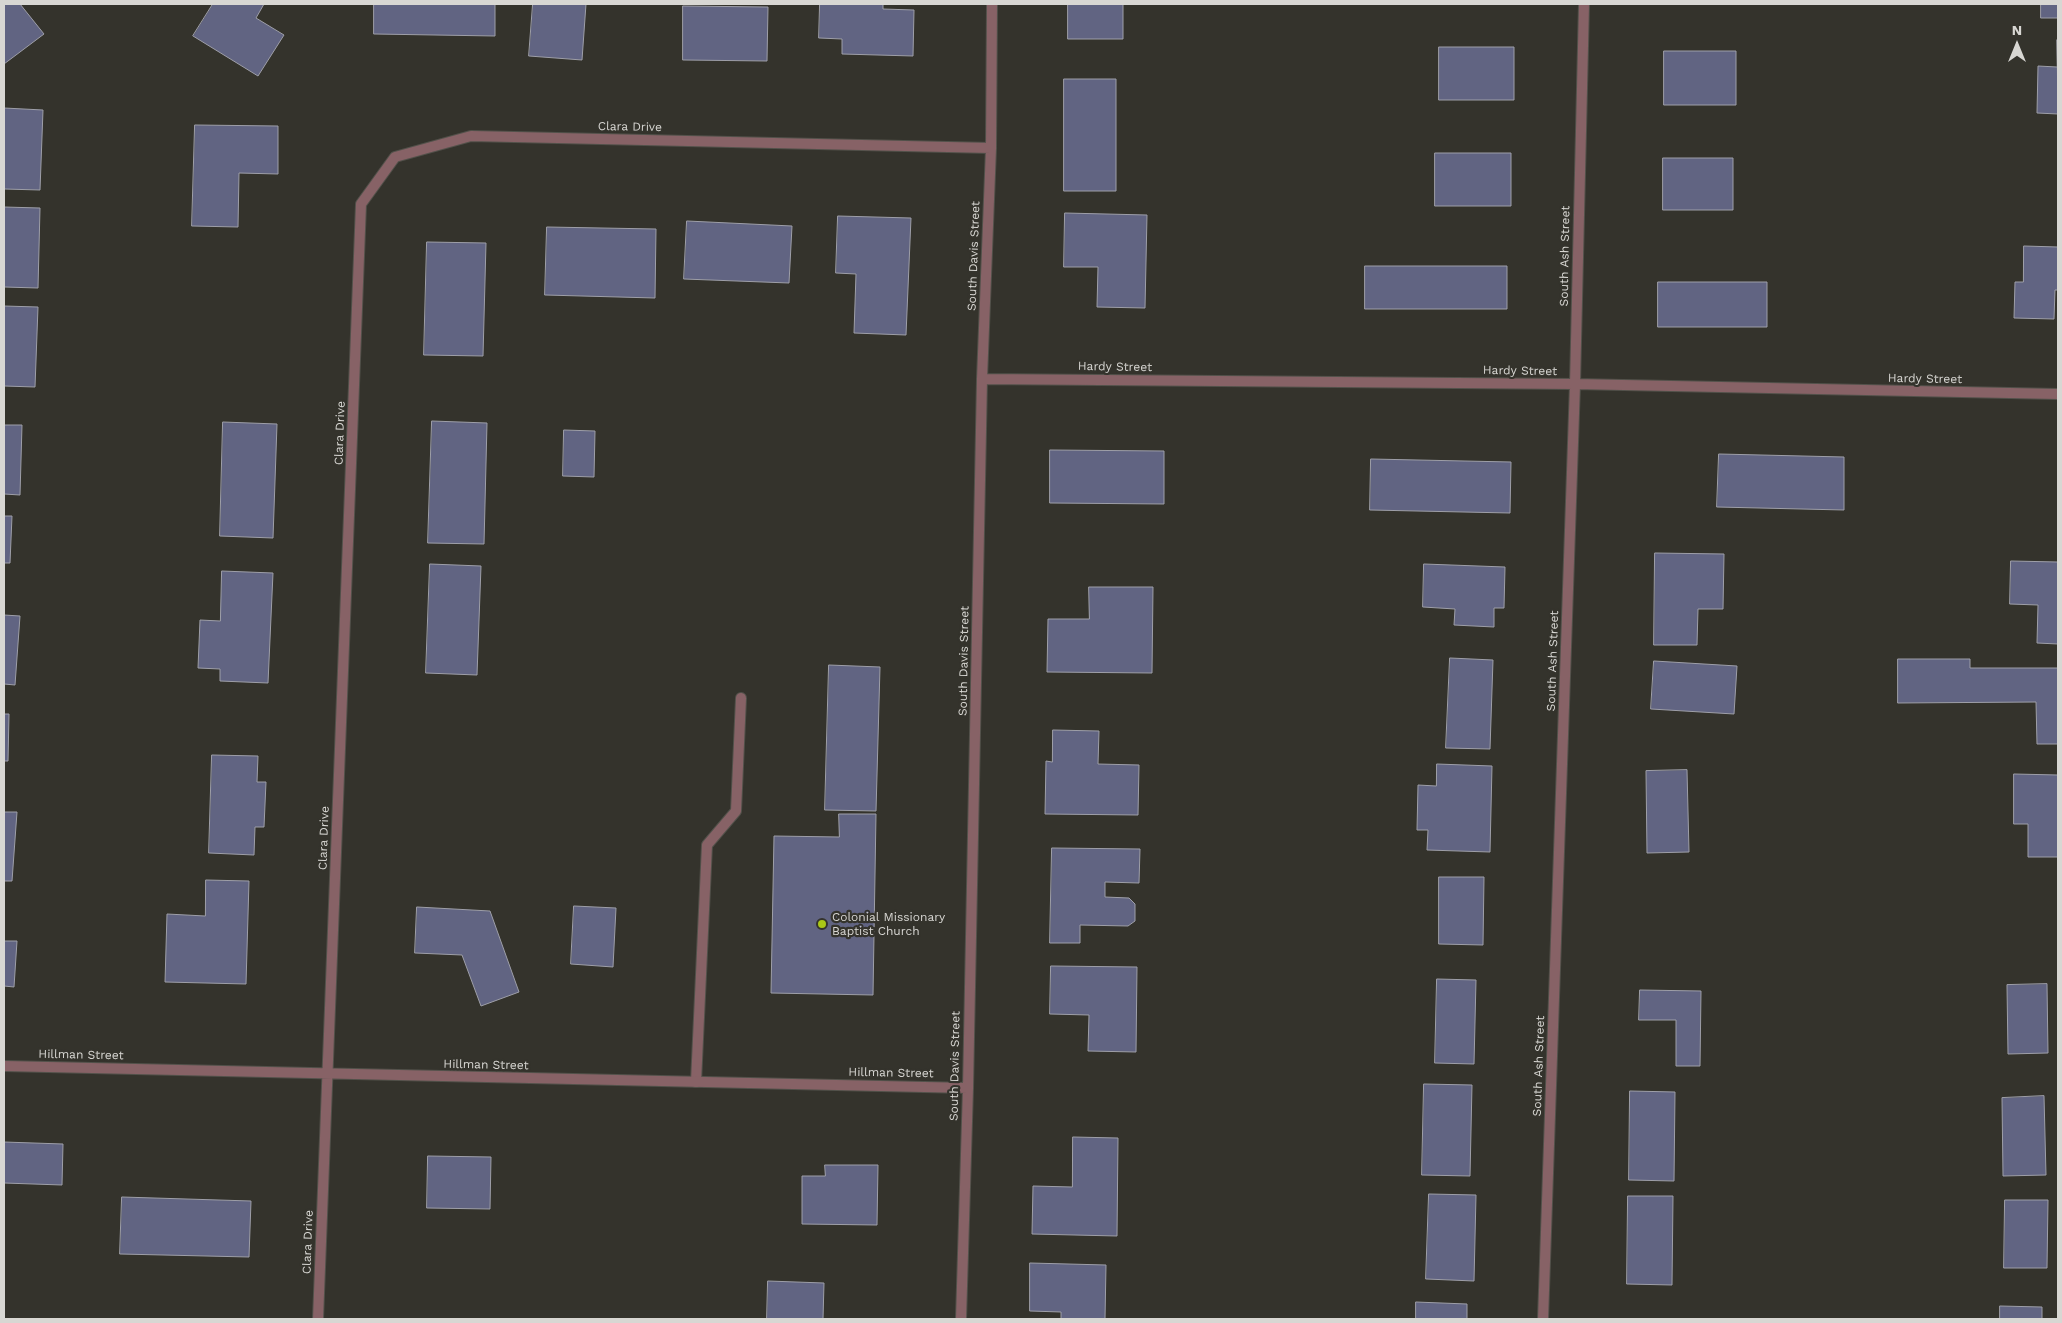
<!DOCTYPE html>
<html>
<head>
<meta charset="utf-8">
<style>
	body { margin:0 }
	#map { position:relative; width:2062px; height:1323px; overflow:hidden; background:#34332c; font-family:"Work Sans",sans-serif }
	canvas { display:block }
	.frame { position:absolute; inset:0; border:5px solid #d8d7d3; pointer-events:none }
	.north { position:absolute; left:1992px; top:20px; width:50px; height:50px; -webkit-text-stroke:4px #34332c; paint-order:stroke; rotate:0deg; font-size:14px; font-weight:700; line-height:20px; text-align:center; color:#d8d7d3 }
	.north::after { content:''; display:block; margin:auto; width:18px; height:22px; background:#d8d7d3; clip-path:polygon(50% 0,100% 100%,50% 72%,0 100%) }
</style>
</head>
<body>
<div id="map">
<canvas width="2062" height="1323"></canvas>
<div class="frame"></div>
<div class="north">N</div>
</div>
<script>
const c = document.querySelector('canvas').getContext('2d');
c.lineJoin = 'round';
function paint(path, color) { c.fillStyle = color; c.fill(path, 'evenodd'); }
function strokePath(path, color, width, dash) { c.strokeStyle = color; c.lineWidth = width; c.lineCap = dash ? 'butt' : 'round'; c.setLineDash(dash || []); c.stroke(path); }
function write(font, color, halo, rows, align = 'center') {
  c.font = font + ' "Work Sans",sans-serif'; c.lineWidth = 4.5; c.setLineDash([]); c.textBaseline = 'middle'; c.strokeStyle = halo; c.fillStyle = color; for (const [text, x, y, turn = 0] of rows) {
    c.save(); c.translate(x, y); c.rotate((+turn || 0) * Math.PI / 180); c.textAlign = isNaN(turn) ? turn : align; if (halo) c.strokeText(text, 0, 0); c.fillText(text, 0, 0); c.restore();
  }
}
const building = new Path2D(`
	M4,4H20L44,34L4,64Z
	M213,4H264L256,18L284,35L258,76L193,36Z
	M374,4H495V36L374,34Z
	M533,4H586L582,60L529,56Z
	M820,4H883V9L914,10L913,56L842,54V39L819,38Z
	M1068,4H1123V39H1068Z
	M2041,4H2058V18H2041Z
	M683,6L768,7L767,61L683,60Z
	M2057,40L2058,114L2037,113L2038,66L2057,67Z
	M1439,47H1514V100H1439Z
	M1664,51H1736V105H1664Z
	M1064,79H1116V191H1064Z
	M4,108L43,110L40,190L4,189Z
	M195,125L278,126V174L239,173L238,227L192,226Z
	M1435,153H1511V206H1435Z
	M1663,158H1733V210H1663Z
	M4,207L40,208L38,288L4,287Z
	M1065,213L1147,215L1145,308L1097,307L1098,267H1064Z
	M838,216L911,218L906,335L854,333L856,274L836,273Z
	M687,221L792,226L789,283L684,279Z
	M547,227L656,229L655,298L545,295Z
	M427,242L486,243L483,356L424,355Z
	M2024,246L2058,247V290H2055L2054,319L2014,318L2015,282H2023Z
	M1365,266H1507V309H1365Z
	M1658,282H1767V327H1658Z
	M4,306L38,307L35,387L4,386Z
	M432,421L487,423L484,544L428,543Z
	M223,422L277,424L273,538L220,536Z
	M4,425H22L20,495L4,494Z
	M564,430L595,431L594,477L563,476Z
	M1050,450L1164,451V504L1050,503Z
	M1719,454L1844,457V510L1717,507Z
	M1371,459L1511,462L1510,513L1370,510Z
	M4,516H12L10,563H4Z
	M1655,553L1724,554L1723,609H1698L1697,645H1654Z
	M2011,561L2058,562V644L2037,643L2038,605L2010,604Z
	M430,564L481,566L477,675L426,673Z
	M1424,564L1505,567L1504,608H1494V627L1454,625L1455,609L1423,607Z
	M222,571L273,573L268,683L220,681V669L198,668L200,620L220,621Z
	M1089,587H1153L1152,673L1047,672L1048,619H1089Z
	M4,615L20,616L15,685L4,684Z
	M1450,658L1493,660L1490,749L1446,748Z
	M1898,659H1970V668H2058V744H2037L2036,702L1898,703Z
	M1654,661L1737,666L1734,714L1651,709Z
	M829,665L880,667L876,811L825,810Z
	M4,714H9L8,761H4Z
	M1053,730L1099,731L1098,764L1139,765L1138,815L1045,814L1046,761L1052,762Z
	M212,755L258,756L257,782H266L264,827H255L254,855L209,853Z
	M1437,764L1492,766L1490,852L1427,850L1428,830H1417L1418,785L1436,786Z
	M1687,770L1689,852L1647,853L1646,771Z
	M2014,774L2058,775V857H2028V824H2014Z
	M4,812H17L12,881H4Z
	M839,814H876L873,995L771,993L774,836L839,837Z
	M1052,848L1140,849L1139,883L1105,882V897L1129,898L1135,904V921L1128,926L1080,925V943H1050Z
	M1439,877H1484L1483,945L1439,944Z
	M206,880L249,881L246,984L165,982L167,914L205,916Z
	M574,906L616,908L613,967L571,964Z
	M417,907L490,911L519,992L481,1006L462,955L415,953Z
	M4,941H17L14,987L4,986Z
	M1051,966L1137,967L1136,1052L1088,1051L1089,1015L1050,1014Z
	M1437,979L1476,980L1474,1064L1435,1063Z
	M2047,984L2048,1053L2008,1054L2007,985Z
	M1640,990L1701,991L1700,1066H1676V1020H1639Z
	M1424,1084L1472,1085L1470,1176L1422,1175Z
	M1630,1091L1675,1092L1674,1181L1629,1180Z
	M2044,1096L2046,1175L2003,1176L2002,1098Z
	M1073,1137L1118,1138L1117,1236L1032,1234L1033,1186L1072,1187Z
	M4,1142L63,1144L62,1185L4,1183Z
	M428,1156L491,1157L490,1209L427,1208Z
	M825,1165H878L877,1225L802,1224V1176H825Z
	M1429,1194L1476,1195L1474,1281L1426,1279Z
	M1628,1196H1673L1672,1285L1627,1284Z
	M122,1197L251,1201L249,1257L120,1254Z
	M2005,1200H2048L2047,1268H2004Z
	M1030,1263L1106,1265L1105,1319H1061V1312L1030,1311Z
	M768,1281L824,1283L823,1319H767Z
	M1416,1302L1467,1304V1319H1416Z
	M2000,1306L2042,1307V1319H2000Z`);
paint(building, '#616482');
strokePath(building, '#9e9fa8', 1);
const lane = new Path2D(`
	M696,1082L707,845L736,811L741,698`);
const street = new Path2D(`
	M982,379L1575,384L2058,394
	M4,1066L968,1088
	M318,1319L361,204L395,157L471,136L991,148
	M961,1319L968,1088L982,379L991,148L992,4
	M1543,1319L1575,384L1584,4`);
strokePath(lane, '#52514a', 12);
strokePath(street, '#52514a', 12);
strokePath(lane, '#876266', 10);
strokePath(street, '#876266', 10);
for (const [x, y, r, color] of [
	[822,924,5,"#aac717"]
]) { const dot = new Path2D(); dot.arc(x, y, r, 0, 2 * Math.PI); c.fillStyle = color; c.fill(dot); strokePath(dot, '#34332c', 2); }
write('12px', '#d8d7d3', '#34332c', [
	["Clara Drive",630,127,1],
	["South Davis Street",974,256,-88],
	["South Ash Street",1565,256,-89],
	["Hardy Street",1115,367,1],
	["Hardy Street",1520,371,1],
	["Hardy Street",1925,379,1],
	["Clara Drive",340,433,-88],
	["South Davis Street",964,661,-89],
	["South Ash Street",1553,661,-88],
	["Clara Drive",324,838,-88],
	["Hillman Street",81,1055,1],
	["Hillman Street",486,1065,1],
	["South Davis Street",955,1066,-89],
	["South Ash Street",1539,1066,-88],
	["Hillman Street",891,1073,1],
	["Clara Drive",308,1242,-88]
]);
write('12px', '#d8d7d3', '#34332c', [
	["Colonial Missionary",832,917],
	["Baptist Church",832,931]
], 'left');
</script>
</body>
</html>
